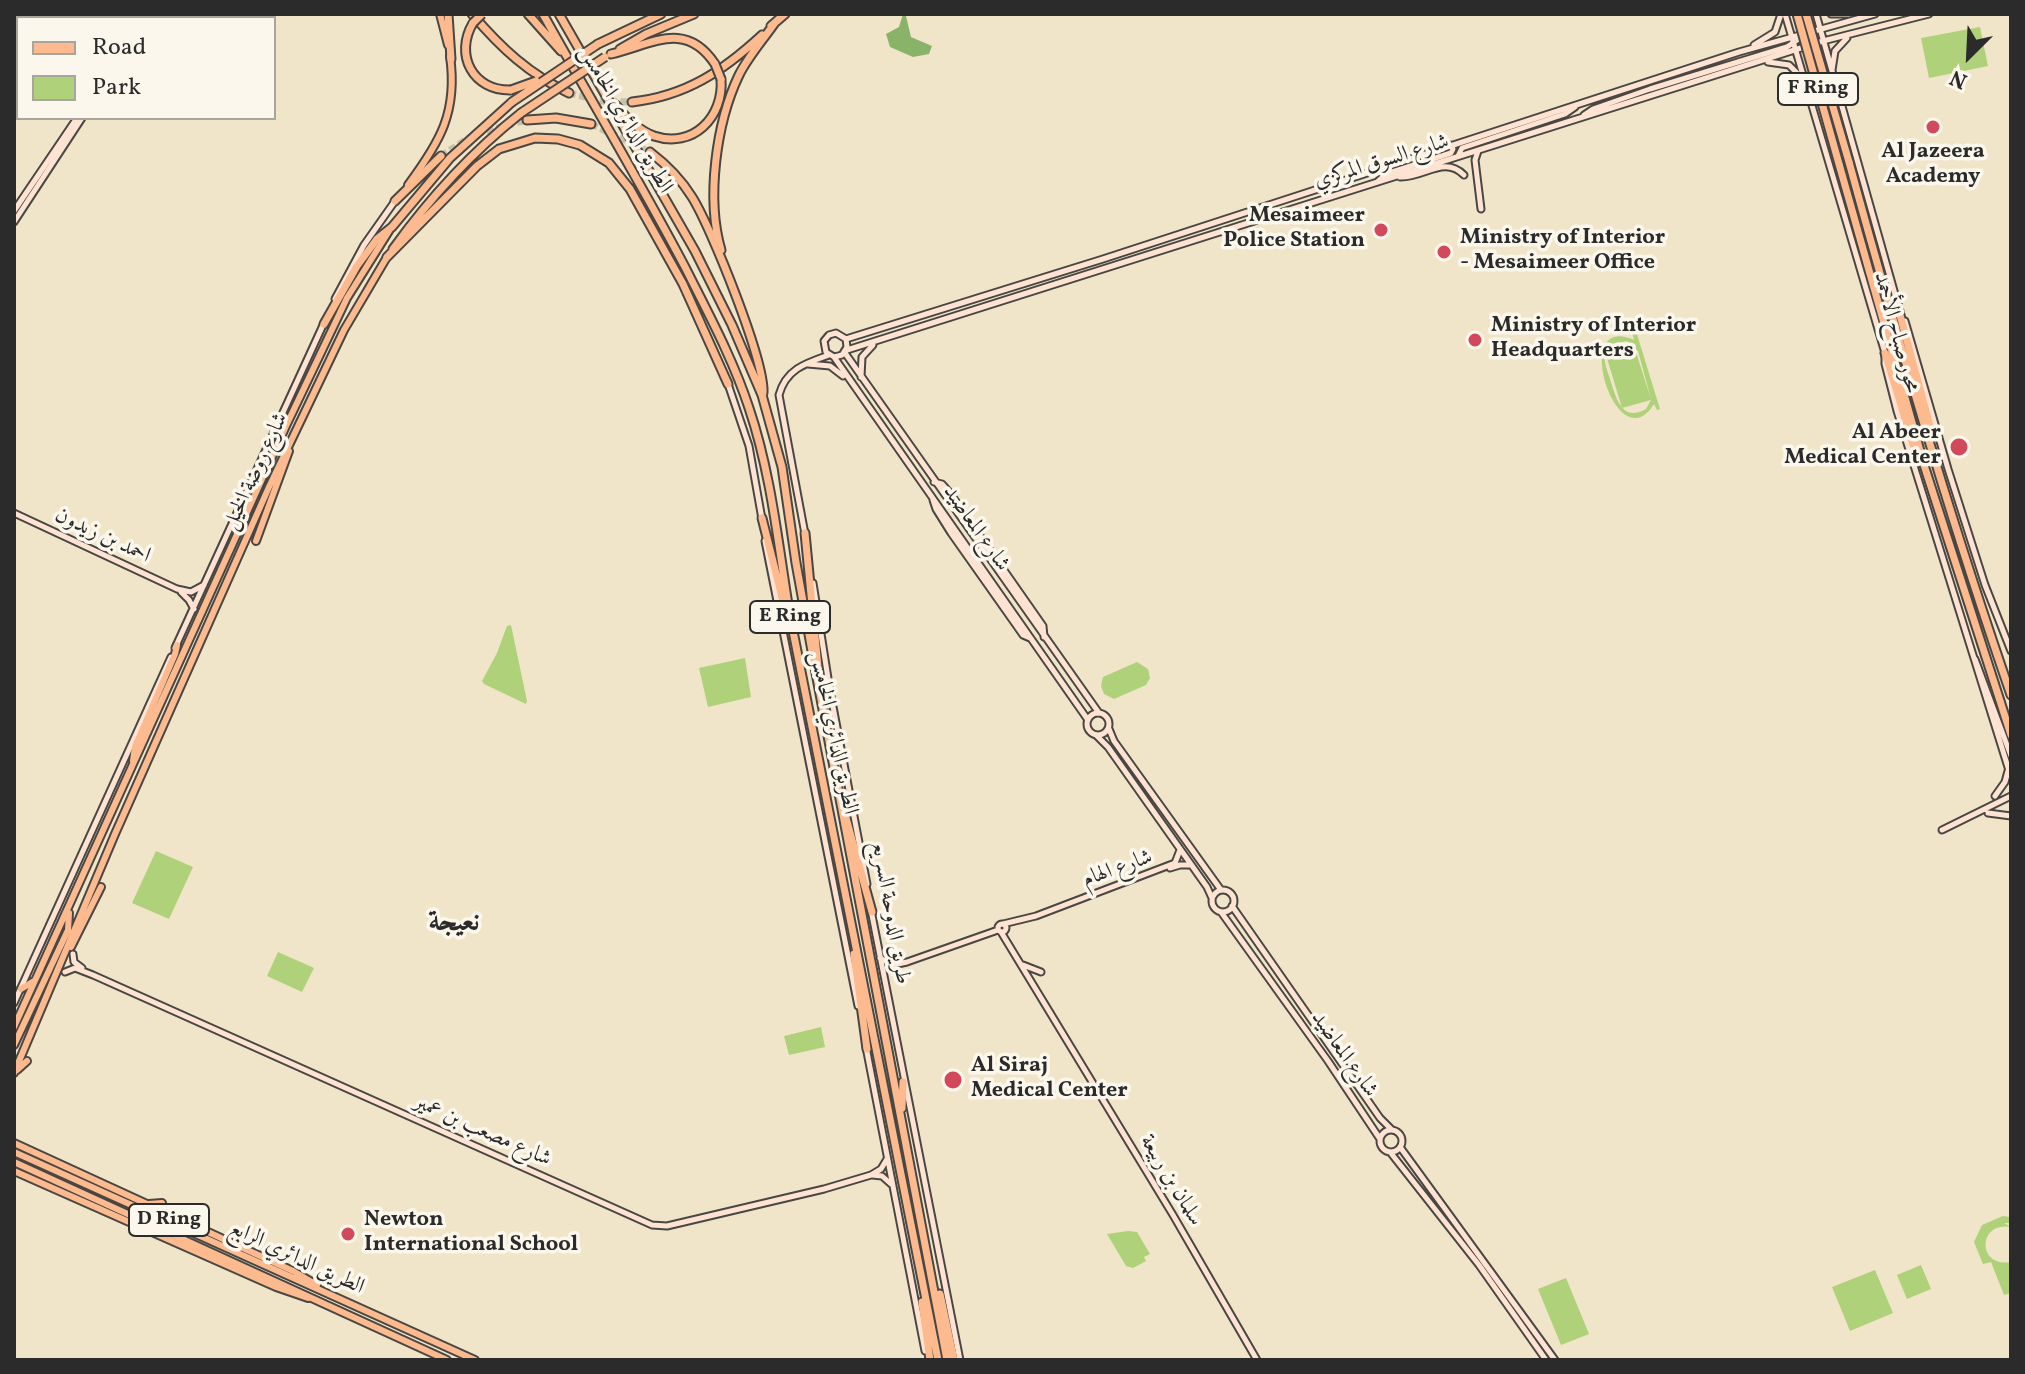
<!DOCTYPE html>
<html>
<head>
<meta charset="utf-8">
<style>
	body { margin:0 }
	#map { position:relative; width:2025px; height:1374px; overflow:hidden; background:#f1e5c9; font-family:Vollkorn,serif }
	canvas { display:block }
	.frame { position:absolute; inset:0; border:16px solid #2b2b2b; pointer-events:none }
	.legend { position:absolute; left:16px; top:16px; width:260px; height:104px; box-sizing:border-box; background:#fbf7ec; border:2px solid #a8a59f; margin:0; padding:10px 14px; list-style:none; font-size:24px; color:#2b2b2b }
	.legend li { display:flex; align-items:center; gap:16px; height:40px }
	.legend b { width:40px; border:2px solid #a8a59f }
	.north { position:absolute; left:1929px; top:16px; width:80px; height:80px; -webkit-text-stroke:6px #fbf7ec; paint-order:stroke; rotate:204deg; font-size:22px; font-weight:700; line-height:32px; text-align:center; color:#2b2b2b }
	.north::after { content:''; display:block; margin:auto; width:28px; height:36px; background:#2b2b2b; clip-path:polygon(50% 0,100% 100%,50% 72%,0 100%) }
</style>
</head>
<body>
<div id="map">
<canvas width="2025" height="1374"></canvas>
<div class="frame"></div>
<ul class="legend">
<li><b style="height:10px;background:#fcba8e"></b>Road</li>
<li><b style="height:22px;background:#aed17a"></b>Park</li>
</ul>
<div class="north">N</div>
</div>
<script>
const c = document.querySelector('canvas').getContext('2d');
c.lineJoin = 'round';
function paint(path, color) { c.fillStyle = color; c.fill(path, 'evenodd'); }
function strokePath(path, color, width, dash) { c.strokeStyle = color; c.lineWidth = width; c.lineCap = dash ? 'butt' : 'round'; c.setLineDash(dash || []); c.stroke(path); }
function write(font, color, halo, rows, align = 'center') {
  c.font = font + ' Vollkorn,Amiri,serif'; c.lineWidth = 7; c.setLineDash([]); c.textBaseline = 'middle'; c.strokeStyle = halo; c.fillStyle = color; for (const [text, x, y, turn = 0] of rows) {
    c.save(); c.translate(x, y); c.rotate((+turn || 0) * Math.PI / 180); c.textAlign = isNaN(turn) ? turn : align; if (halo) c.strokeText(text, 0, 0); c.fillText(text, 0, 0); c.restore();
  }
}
paint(new Path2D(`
	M1980,27L1988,66L1929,78L1921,38Z
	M1636,331L1660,409L1657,410L1654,404C1617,464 1569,311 1634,340L1632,332ZM1627,341L1638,351L1651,399L1634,346L1606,355L1622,408L1651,400L1646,409C1622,423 1616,398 1610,379C1608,372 1603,362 1605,354C1606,349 1609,347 1612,344Z
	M511,625L527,701L526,704L484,684L482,681L497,653L507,626Z
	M745,658L751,697L708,707L699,668Z
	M1137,662L1148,669L1150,678L1146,685L1114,699L1104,694L1101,686L1103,677Z
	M156,851L193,867L169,919L132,903Z
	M278,952L314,968L302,992L267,976Z
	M821,1027L825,1047L789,1055L784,1036Z
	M2003,1216L2010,1217L2011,1223H2004L2011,1227C1977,1221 1977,1268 2011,1262L2009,1266L2011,1267V1293L2004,1295L1991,1262L1983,1264L1974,1242L1982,1225Z
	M1128,1231L1137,1232L1150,1254L1144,1257L1146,1261L1133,1268L1126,1266L1107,1234Z
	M1921,1265L1931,1289L1907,1299L1897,1275Z
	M1875,1270L1893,1313L1850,1331L1832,1287Z
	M1566,1278L1589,1334L1561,1345L1538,1289Z`), '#aed17a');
paint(new Path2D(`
	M903,14L906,16L911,37L932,46L929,54L913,57L890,47L886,34L899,27Z`), '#8ab36a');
strokePath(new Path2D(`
	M569,93L601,101L632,102
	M591,124L650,152
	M441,156L475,134L527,120`), '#c9c0a9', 7, [7, 3.5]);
const secondary = new Path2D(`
	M1785,14L1885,353V364L1897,411L2011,777
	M1816,14L1898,305
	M1831,14H1849
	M1754,45L1775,32L1781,14
	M1768,62L1789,65L1800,76
	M1832,70L1835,51L1847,38
	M1584,115L1593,109L1650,89L1787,47L1803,36
	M1478,151L1475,160L1481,209
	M1458,156L1462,148L1565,114L1575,107
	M1400,177C1424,178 1444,155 1464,175
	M1377,182L1386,174L1451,153L1453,149L1450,145
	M14,211L77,118
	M14,222L82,118
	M335,299L364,245L395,201
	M1905,321L1948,469L1985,585L2011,651
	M846,339L1103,259L1739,52L1875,14
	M847,350L1823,41L1929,14
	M845,353L1099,713
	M834,357L842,355L847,347L846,339L836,333L829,335L824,341L826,352L834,357L1088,720
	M808,364L830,366L843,376
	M861,377L862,357L873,345
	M728,384L749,446L762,519
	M934,482L942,484L950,493L1043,626L1044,637
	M933,500L936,509L951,533L1023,635L1030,638
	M14,513L177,589L191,592L204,585
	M805,534L779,395C786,369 806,363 829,355
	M765,541L858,1006
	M813,583L830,691L867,884
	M181,592L189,600L194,609
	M175,648L324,323
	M1975,659L2011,756
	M1087 724a11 11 0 1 1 22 0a11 11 0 1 1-22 0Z
	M1109,729L1114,741L1221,890
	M1096,735L1108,747L1207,887L1212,898
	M1995,796L2005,782L2008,771
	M1988,813L2011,816
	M1942,830L2011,796
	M1170,868L1180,865H1191
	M1212 901a11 11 0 1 1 22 0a11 11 0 1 1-22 0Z
	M1232,906L1380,1118L1392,1130
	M871,910L960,1360
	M1221,912L1328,1061L1380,1139
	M998 928a4 4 0 1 1 8 0a4 4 0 1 1-8 0Z
	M1003,924L1036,916L1175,863L1180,850
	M1001,932L1173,1215L1257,1360
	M73,954L74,962L82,968
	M880,958L893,965L907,962L998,930
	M1023,965L1041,972
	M65,972L75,968L93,975L652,1225L667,1226L824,1189L871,1175L881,1169L887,1159
	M14,1003L171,657
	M866,1047L925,1351
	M1380 1141a11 11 0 1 1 22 0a11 11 0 1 1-22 0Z
	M1400,1147L1555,1360
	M1390,1152L1479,1265L1546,1360
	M872,1175L882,1176L891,1184`);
const primary = new Path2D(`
	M440,14L448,45
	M408,185C440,142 458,112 450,56
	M256,541L289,451
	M133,761L135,747L175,654L177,645
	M71,947L101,887
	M21,989L34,981
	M14,1027L286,426L347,298L389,231
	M14,1045L68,930L69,913
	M17,1070L27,1061
	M14,1073L115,834L269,487L344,330L387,257
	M14,1143L293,1271L317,1285
	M14,1152L475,1360
	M14,1162L447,1360
	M14,1171L276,1287L308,1298
	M149,1204L162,1203`);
const highway = new Path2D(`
	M448,14L451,59
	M472,14C501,48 529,74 569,93
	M528,14L561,51
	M543,14C590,99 641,183 686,269C709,315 733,359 749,408C771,473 778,543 789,611L938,1360
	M559,14L695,251L732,325L762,395L782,467L796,563L816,673L947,1360
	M473,23C454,55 473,91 511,90
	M771,26L785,14
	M598,44L661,14
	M620,49L646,34L694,14
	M611,54C651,45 685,19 715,64
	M632,102C686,96 723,71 762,35
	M616,105C626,118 638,130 654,136C693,149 724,117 721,79
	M527,120L556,118L591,124
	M650,152C667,165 681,179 692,197C711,227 765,361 763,393
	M1849,162C1898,341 1950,519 2011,695
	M1839,164L1924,465L2011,735
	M395,201L441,156
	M393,249C429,199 472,152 521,113
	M721,250C706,199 716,123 739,75C748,57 762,41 774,24
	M387,257L477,166L499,149L535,138L558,139L580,145L609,163L630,189L683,284L728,384
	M1897,304L1933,437
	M324,324L357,266L377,239L392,227L450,158L512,102
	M1885,353L1916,454
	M762,518L783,601
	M805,533L818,667
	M846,818L872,912
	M854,954L867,1049
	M902,1108L903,1082
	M940,1294L954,1360
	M922,1302L930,1360`);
strokePath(secondary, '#494743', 9);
strokePath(primary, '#494743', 10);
strokePath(highway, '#494743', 11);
strokePath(secondary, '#fee3d2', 5);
strokePath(primary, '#fcba8e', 6);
strokePath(highway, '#fcba8e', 7);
const highwayBridge = new Path2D(`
	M1797,14L1839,164
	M1806,14L1849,162
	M473,23L482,14
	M715,64L721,79
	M511,90L536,81
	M512,102L598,44
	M521,113L605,57`);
strokePath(highwayBridge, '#494743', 11, []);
strokePath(highwayBridge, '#fcba8e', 7);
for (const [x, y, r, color] of [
	[1933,127,8,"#d1495b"],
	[1381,230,8,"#d1495b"],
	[1444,252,8,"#d1495b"],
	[1475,340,8,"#d1495b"],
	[1959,447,10,"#d1495b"],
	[953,1080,10,"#d1495b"],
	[348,1234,8,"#d1495b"]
]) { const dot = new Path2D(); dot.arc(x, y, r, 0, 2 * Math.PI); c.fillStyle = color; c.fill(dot); strokePath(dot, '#fbf7ec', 3); }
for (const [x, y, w] of [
	[1818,89,80],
	[790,617,80],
	[169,1220,80]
]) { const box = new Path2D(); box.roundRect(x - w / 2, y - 16, w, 32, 6); c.fillStyle = '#fbf7ec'; c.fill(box); strokePath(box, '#2b2b2b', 2); }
write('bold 20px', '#2b2b2b', null, [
	["F Ring",1818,89],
	["E Ring",790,617],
	["D Ring",169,1220]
]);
write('22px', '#2b2b2b', '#fbf7ec', [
	["الطريق الدائري الخامس",624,120,60],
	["شارع السوق المركزي",1382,163,-17],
	["محور صباح الأحمد",1895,333,75],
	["شارع روضة الخيل",257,472,-65],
	["شارع المعاضيد",975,529,55],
	["احمد بن زيدون",102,537,25],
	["الطريق الدائري الخامس",832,733,78],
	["شارع الهام",1118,870,-20],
	["طريق الدوحة السريع",889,913,80],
	["شارع المعاضيد",1343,1055,55],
	["شارع مصعب بن عمير",482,1132,24],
	["سلمان بن ربيعة",1170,1181,59],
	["الطريق الدائري الرابع",296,1259,25]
]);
write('bold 22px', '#2b2b2b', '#fbf7ec', [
	["Al Jazeera",1933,153,"center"],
	["Academy",1933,178,"center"],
	["Mesaimeer",1365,217,"right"],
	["Police Station",1365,242,"right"],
	["Ministry of Interior",1460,239],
	["- Mesaimeer Office",1460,264],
	["Ministry of Interior",1491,327],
	["Headquarters",1491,352],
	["Al Abeer",1941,434,"right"],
	["Medical Center",1941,459,"right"],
	["Al Siraj",971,1067],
	["Medical Center",971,1092],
	["Newton",364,1221],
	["International School",364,1246]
], 'left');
write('bold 30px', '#2b2b2b', '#fbf7ec', [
	["نعيجة",454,924]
]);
</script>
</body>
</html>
